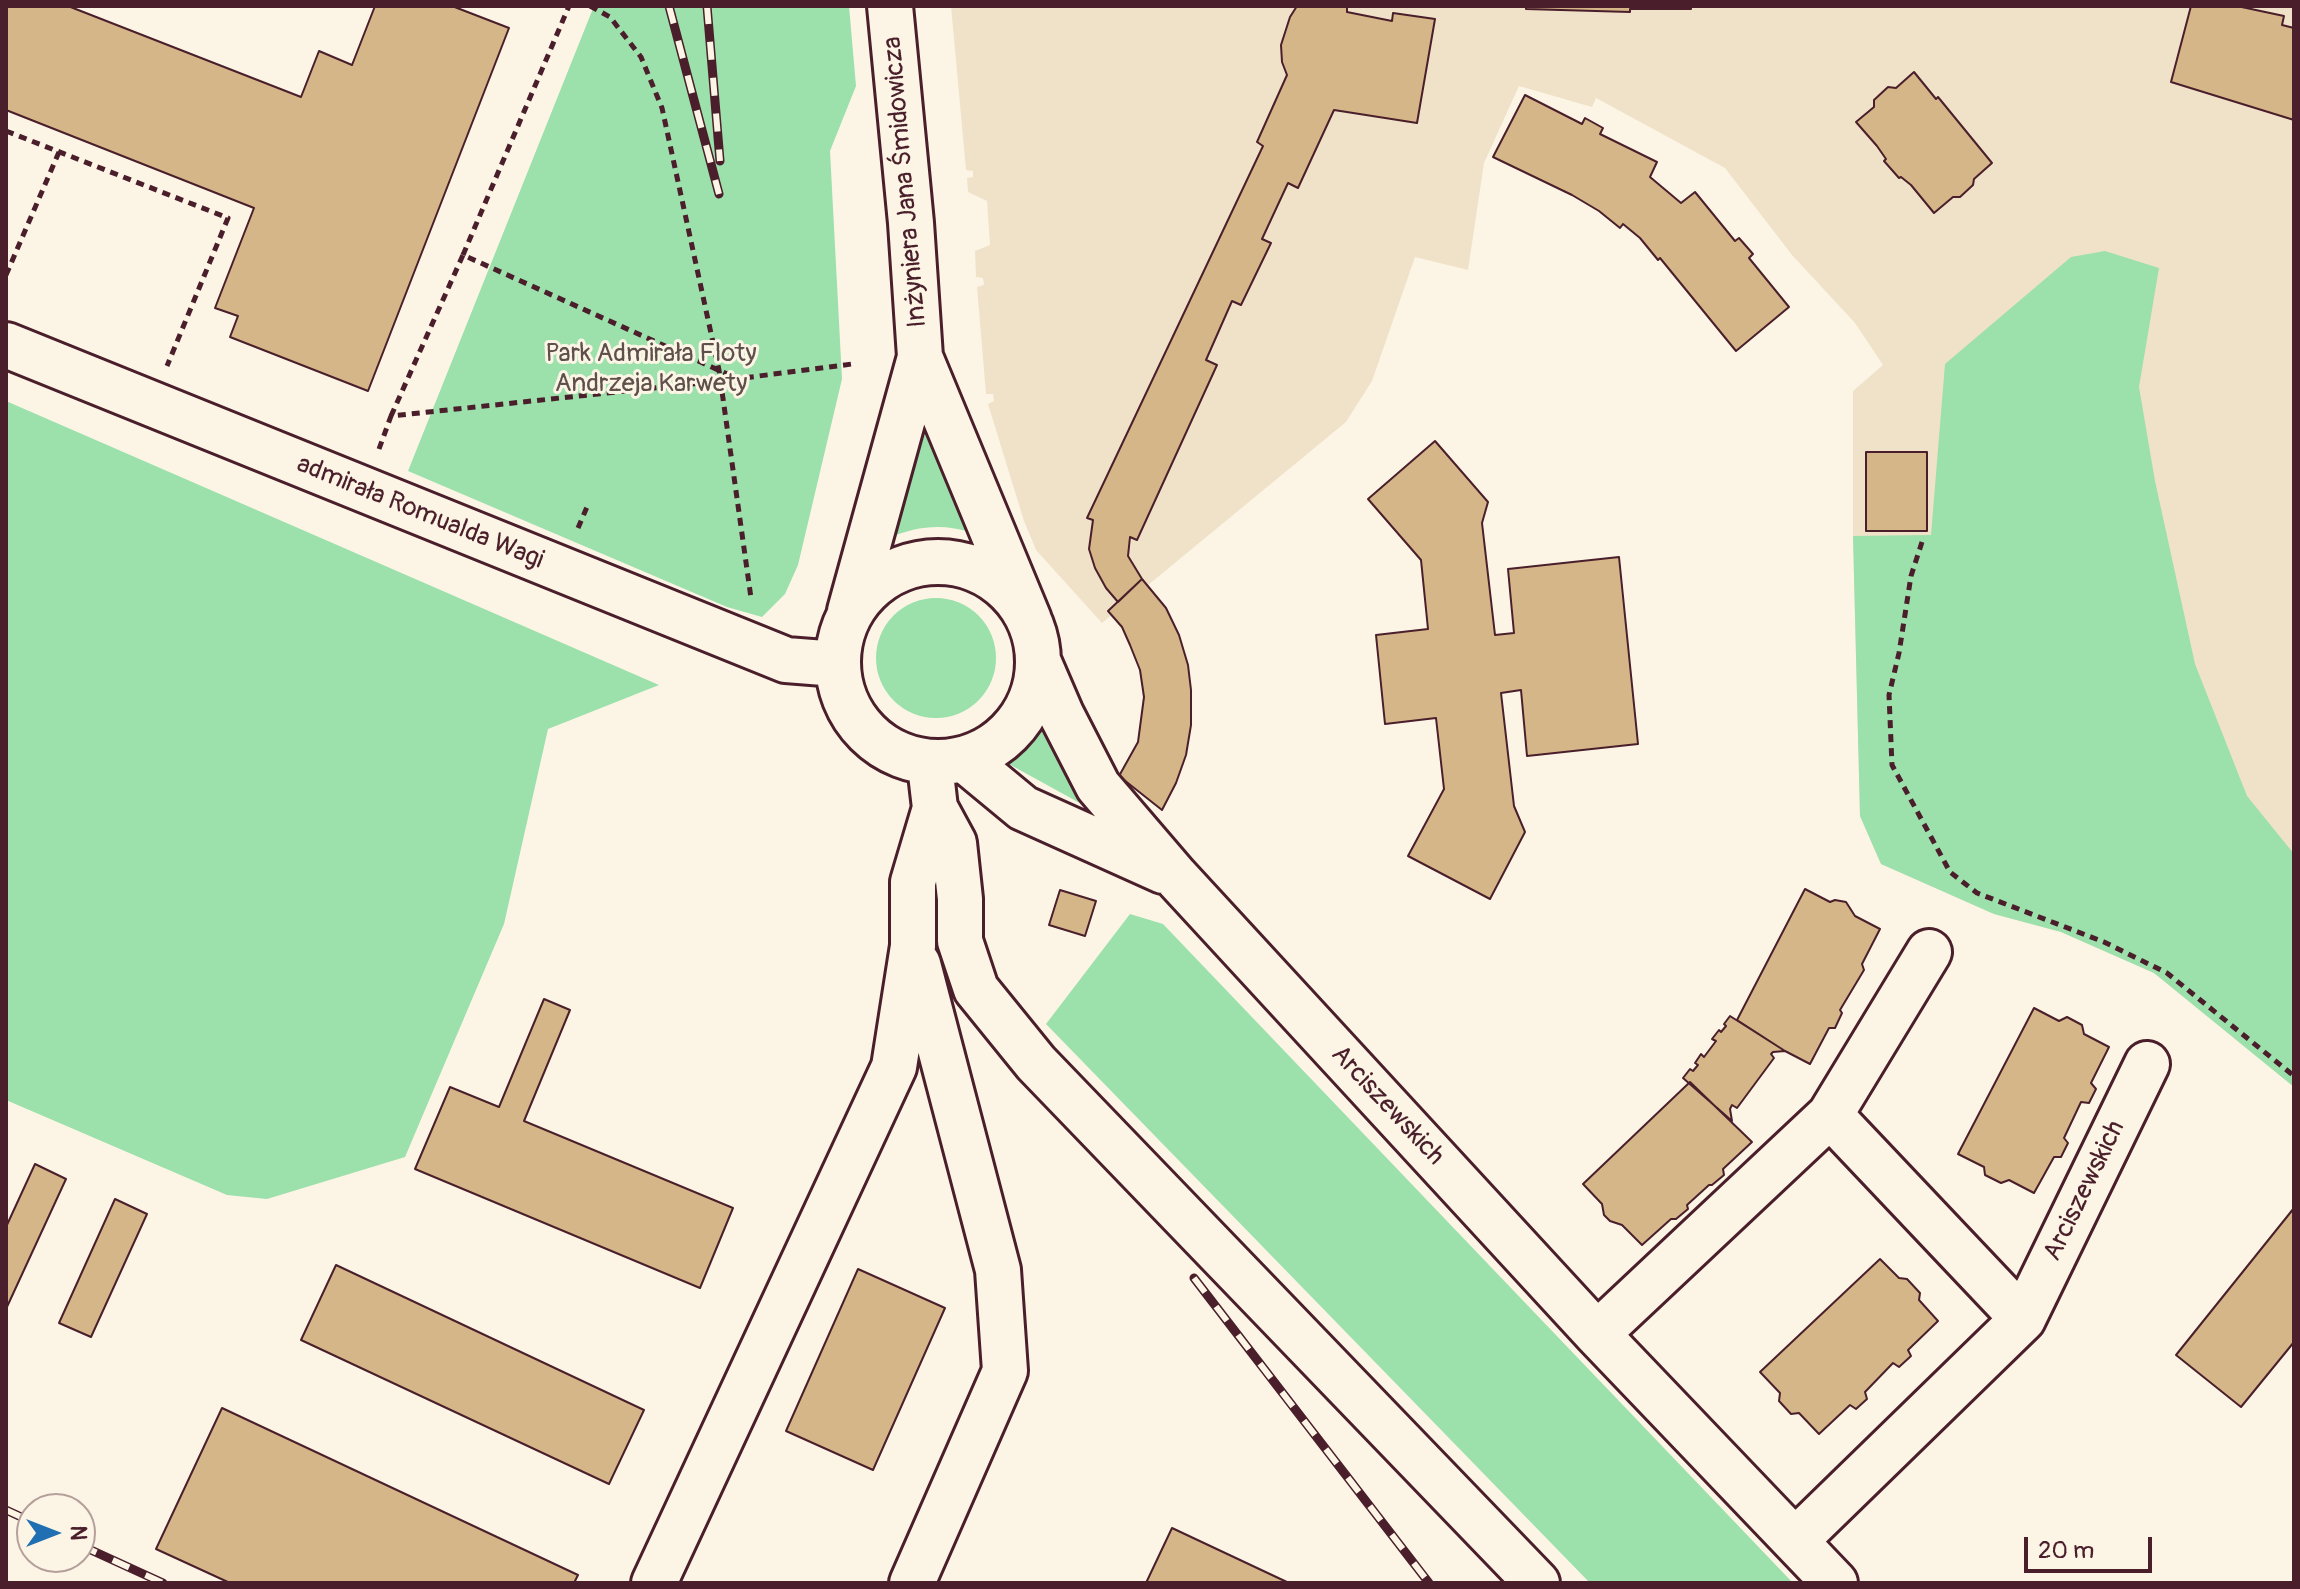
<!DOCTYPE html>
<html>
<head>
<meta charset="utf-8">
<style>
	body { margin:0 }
	#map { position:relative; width:2300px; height:1589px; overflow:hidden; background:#fcf5e5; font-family:Pangolin,sans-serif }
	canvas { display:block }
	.frame { position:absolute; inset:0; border:8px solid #4a1f2b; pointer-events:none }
	.north { position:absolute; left:16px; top:1493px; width:80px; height:80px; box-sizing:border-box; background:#fcf5e5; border:2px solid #b59f9b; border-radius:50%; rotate:90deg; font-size:22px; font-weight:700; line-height:32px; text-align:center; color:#4a1f2b }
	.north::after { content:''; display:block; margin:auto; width:28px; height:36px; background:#1f6fb2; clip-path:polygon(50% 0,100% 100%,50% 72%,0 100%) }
	.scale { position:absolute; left:2024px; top:1537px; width:128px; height:36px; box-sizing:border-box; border:4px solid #4a1f2b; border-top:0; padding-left:10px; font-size:24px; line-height:28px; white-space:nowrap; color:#4a1f2b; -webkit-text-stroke:6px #fcf5e5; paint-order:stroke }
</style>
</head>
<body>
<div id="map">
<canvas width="2300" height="1589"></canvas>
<div class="frame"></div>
<div class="north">N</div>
<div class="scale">20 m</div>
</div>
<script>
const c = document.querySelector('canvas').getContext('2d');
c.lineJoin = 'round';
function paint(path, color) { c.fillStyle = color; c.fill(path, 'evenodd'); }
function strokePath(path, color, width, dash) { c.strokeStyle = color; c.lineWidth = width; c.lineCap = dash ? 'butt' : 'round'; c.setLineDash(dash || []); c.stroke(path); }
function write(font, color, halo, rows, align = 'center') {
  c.font = font + ' Pangolin,sans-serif'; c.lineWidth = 6; c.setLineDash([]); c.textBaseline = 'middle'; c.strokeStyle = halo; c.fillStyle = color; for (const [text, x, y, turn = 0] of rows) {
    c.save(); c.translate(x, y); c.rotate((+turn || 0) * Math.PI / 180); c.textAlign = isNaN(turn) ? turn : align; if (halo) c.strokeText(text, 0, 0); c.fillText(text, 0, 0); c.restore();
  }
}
paint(new Path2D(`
	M951,6H2294V1087L2154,973L2061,932L1994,914L1881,864L1860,816L1853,536V391L1883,365L1855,323L1792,255L1725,168L1596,98L1592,107L1519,86L1484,163L1468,270L1415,257L1372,381L1346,422L1102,623L1036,550L1024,521L988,404L994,401L993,394H986L977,287L984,285L983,278L976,277L975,251L990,245L987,201L968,192L967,178L973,177V171L966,170Z`), '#f0e2c9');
paint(new Path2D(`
	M594,6H849L856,86L830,151L842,379L798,565L785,594L762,617L727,607L408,471Z
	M2105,251L2159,268L2139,387L2155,481L2195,664L2247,796L2294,854V1087L2154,973L2061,932L1994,914L1881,864L1860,816L1853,536L1931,535L1945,364L2071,257Z
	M6,401L659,685L548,729L504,924L405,1157L267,1199L227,1195L6,1100Z
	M915,403L973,533C942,523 918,526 888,538Z
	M876 658a60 60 0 1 1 120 0a60 60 0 1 1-120 0Z
	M1041,729L1087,807L1007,763Z
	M1130,914L1163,924L1793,1583H1590L1046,1024Z`), '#9ce0ab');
const building = new Path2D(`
	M6,6H68L301,97L319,51L352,65L375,6H452L509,28L368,391L230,337L238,316L215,308L254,208L6,110Z
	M1297,6H1347V12L1392,21L1393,13L1435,19L1417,123L1334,110L1298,188L1288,183L1262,239L1271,243L1241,305L1232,301L1206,360L1217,365L1137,540L1130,537L1128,556L1142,579L1118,602L1106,588L1095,568L1089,549L1093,520L1087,518L1263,146L1257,142L1287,75L1282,62L1281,45L1290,17Z
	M1526,6H1691V9H1630V12L1526,9Z
	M2191,6H2237L2284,16L2282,25L2294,28V120L2171,82Z
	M1914,72L1936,99L1938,97L1992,163L1974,179L1973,185L1960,197H1953L1934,213L1911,185L1901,177L1899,178L1884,161L1886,159L1877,146L1856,122L1874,107V100L1888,87L1896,88Z
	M1525,95L1582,124L1585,118L1603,128L1600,134L1657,162L1650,177L1681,203L1695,192L1735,241L1739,238L1753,254L1749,258L1789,307L1736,351L1660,258L1658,260L1640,238L1623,224L1620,228L1599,211L1572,195L1493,157Z
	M1435,441L1488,502L1482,523L1495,635L1514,633L1508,569L1619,557L1638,744L1527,756L1521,690L1501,693L1514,806L1525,832L1490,899L1408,856L1444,789L1436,718L1385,724L1376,635L1428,629L1421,560L1368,499Z
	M1866,452H1927V531H1866Z
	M1142,579L1166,608L1179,635L1188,665L1191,690V725L1186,755L1176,783L1162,810L1119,776L1138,742L1144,697L1140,670L1130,645L1122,627L1108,611Z
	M1805,889L1830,902L1835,900L1846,902L1855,916L1880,929L1862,964L1864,970L1840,1010L1842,1013L1835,1028H1829L1810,1064L1785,1051L1737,1020Z
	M1060,890L1096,901L1085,936L1049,925Z
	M544,999L570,1010L524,1121L733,1208L700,1288L415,1169L450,1087L499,1107Z
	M2034,1008L2059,1021L2067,1017L2082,1025L2084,1034L2109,1047L2091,1083L2096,1089L2089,1103L2081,1102L2064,1138L2068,1143L2061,1157H2054L2034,1193L2009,1180L2001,1183L1985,1175L1984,1167L1958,1154Z
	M1730,1016L1785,1051L1773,1052L1771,1054L1774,1058L1737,1108L1732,1105L1730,1109L1732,1121L1683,1078L1690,1069L1693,1071L1698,1065L1695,1063L1701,1054L1704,1057L1716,1041L1712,1039L1719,1030L1721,1032L1726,1026L1724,1024Z
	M1690,1082L1752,1142L1723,1169L1724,1175L1712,1185H1709L1687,1205L1688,1209L1676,1219H1671L1642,1245L1622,1225L1610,1221L1604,1215L1602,1204L1583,1184Z
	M35,1164L66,1179L6,1309V1227Z
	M115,1199L147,1214L91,1337L59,1323Z
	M2294,1208V1342L2241,1407L2176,1355Z
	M1880,1259L1899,1278L1907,1279L1920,1293L1919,1300L1938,1321L1908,1350L1911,1356L1899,1367L1893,1363L1865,1392L1867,1399L1856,1409L1850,1405L1819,1434L1799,1413L1791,1414L1779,1401L1780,1393L1760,1372Z
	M336,1265L644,1410L609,1484L301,1340Z
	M858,1269L945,1308L873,1470L786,1431Z
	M222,1408L578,1575L574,1583H230L156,1549Z
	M1172,1528L1289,1583H1146Z`);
paint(building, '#d4b688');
strokePath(building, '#4a1f2b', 2);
const minor = new Path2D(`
	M890,6L911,223L920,357L1029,620
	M6,345L786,660L837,664
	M838 662a100 100 0 1 1 200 0a100 100 0 1 1-200 0Z
	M850,611L920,357
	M1039,663L1061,714L1098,786L1176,877L1597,1334L1835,1583
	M965,760L1023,808L1163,871
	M930,765L935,808L954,843L960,899V941L976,989L1036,1063L1537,1583
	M1929,952L1830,1115L2023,1319
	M1597,1334L1830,1115
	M1795,1541L2023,1319L2147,1064
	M654,1583L894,1067L913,946V882L935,808
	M912,1583L1005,1371L998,1270L918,964`);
strokePath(minor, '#4a1f2b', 50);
strokePath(new Path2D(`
	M590,6L610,17L641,57L662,108L719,370L751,598
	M6,131L228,218L167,366
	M463,255L569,6
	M6,275L59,152
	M391,416L463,255L736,378
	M379,449L391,416L720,381L852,364
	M578,528L587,507
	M1922,542L1911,576L1899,653L1889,695L1892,765L1950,872L1977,893L2104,942L2167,973L2294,1076`), '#4a1f2b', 5, [8, 6]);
strokePath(minor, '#fcf5e5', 44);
const rail = new Path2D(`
	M669,6L719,194
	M707,6L720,161
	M1194,1278L1429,1583
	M6,1510L32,1522
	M80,1545L163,1583`);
strokePath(rail, '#4a1f2b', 9);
strokePath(rail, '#fcf5e5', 6, [18]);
write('26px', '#4a1f2b', '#fcf5e5', [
	["Inżyniera Jana Śmidowicza",906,182,-95],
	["admirała Romualda Wagi",420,513,22],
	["Arciszewskich",1387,1106,47],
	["Arciszewskich",2085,1191,-64]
]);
write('26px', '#5e4f4b', '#fcf5e5', [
	["Park Admirała Floty",651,354],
	["Andrzeja Karwety",651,384]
]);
</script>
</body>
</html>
